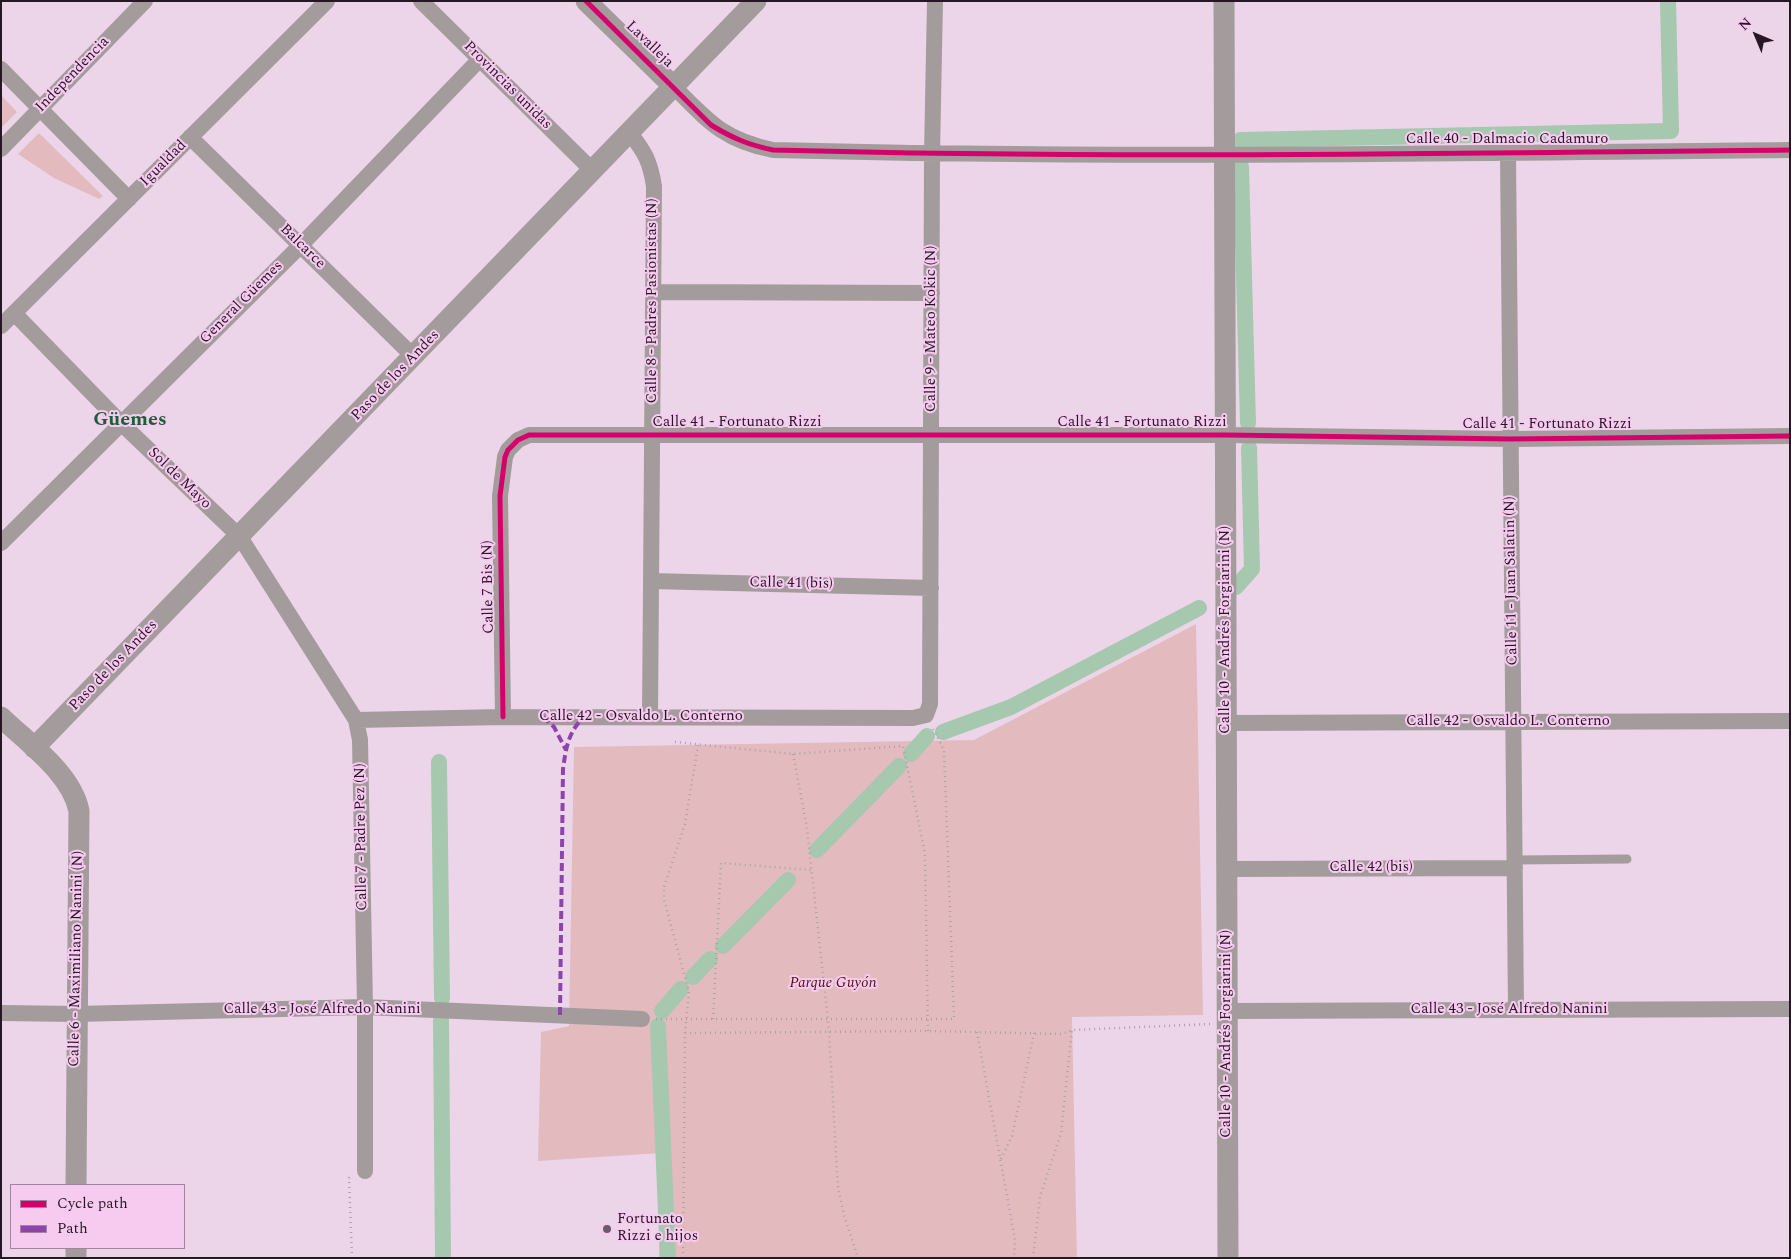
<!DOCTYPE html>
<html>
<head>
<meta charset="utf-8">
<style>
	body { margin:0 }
	#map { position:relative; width:1791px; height:1259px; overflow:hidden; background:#edd5e9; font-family:Spectral,serif }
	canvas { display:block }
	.frame { position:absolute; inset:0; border:2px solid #271725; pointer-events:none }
	.legend { position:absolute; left:10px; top:1184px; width:175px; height:65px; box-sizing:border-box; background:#f7cbf0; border:1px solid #a4839f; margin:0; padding:6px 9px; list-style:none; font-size:15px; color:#271725 }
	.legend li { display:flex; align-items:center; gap:10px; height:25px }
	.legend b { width:25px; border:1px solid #a4839f }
	.north { position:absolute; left:1731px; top:10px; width:50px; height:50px; -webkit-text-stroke:4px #f7cbf0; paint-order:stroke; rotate:315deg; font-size:14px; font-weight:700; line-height:20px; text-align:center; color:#271725 }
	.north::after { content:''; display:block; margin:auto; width:18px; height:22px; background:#271725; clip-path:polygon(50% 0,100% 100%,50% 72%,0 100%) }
</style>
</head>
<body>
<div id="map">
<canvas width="1791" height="1259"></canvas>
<div class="frame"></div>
<ul class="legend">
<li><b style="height:6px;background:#d6006c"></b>Cycle path</li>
<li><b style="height:6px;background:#8e44ad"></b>Path</li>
</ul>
<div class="north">N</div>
</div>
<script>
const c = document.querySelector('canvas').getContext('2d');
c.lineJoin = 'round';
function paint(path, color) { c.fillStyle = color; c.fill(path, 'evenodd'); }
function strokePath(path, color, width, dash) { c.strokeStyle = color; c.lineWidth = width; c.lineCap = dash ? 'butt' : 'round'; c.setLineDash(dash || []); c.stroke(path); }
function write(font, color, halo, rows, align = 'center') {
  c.font = font + ' Spectral,serif'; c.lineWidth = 4; c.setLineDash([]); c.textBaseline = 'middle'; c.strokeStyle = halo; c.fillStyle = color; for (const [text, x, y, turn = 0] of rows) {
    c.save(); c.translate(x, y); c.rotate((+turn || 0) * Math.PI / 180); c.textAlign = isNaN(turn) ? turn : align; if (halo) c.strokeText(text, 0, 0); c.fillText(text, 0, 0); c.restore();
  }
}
paint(new Path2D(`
	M1,95L17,112L1,128Z
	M39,133L103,196L99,199L54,178L18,154Z
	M1196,624L1203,1015L1072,1017L1077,1258H659L661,1153L538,1161L541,1032L569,1026L574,747L974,740Z`), '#e3bbbf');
strokePath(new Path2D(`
	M1240,142V140L1671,131L1668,1
	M1241,167L1248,423
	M1236,587L1252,569L1249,448
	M943,732L1011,707L1199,608
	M911,754L927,736
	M439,762L442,998
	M817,850L899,766
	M723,946L788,880
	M693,977L710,959
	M662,1011L681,989
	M441,1020L443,1258
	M658,1026L668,1258`), '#a5c8ae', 16);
strokePath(new Path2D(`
	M675,742L793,754L903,746L925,854L928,1031
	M793,754L807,828L829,1031L838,1188L844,1215L858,1258
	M656,1019H954L944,750L933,729
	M713,1019L721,863L811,870
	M977,1032L1015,1240L1014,1258
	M685,1033L928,1031L1062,1034L1072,1030L1210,1024
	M1001,1159L1012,1136L1034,1033
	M352,1258L349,1178L352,1176
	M683,1258L685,1033L689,992L664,899V887L685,824L698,745
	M1033,1258L1040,1197L1061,1133L1072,1030`), '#aca1a6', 2.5, [1, 4]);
strokePath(new Path2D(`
	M1515,860L1627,859`), '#a49b9c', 9);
strokePath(new Path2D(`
	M421,1L592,170
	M1,69L129,199
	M673,86C708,121 723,140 773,150C1112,159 1451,153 1790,150
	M629,132C645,152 650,161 654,186L650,717
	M190,137L414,357
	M1,149L145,1
	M1508,153L1516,1010
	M653,292L932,293
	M14,313L121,423L240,537L356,720L360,740L365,1007V1171
	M1,326L327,1
	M1,543L300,246L480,59
	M651,581L931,588
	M503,717L500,496L505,457L508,450L518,440L529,435H1226L1511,439L1790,436
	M356,720L503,717L913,718L926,715L930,704L932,154L935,1
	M1226,723L1790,721
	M1227,869L1515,868
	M1227,1011L1790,1009
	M1,1013L76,1014L365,1007L642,1019`), '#a49b9c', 16);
strokePath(new Path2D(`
	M586,1L673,86
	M1224,1L1228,1258
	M1,717C28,743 72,774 79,811L76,1185
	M34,748L756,1
	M76,1248V1258`), '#a49b9c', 21);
strokePath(new Path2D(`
	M543,717L554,727L566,750
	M560,1015L563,769C566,748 568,732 584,717`), '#8e44ad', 4, [8, 4]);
strokePath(new Path2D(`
	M586,1L711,125C732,138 749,145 773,150C1112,159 1451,153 1790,150
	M503,717L500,496L505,457L508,450L518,440L529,435H1226L1511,439L1790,436`), '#d6006c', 5);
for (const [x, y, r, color] of [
	[607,1229,5,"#6c5a6a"]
]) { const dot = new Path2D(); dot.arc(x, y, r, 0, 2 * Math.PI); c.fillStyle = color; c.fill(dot); strokePath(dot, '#f7cbf0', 2); }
write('15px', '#271725', '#f7cbf0', [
	["Lavalleja",649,45,44],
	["Independencia",73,75,-46],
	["Provincias unidas",507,86,45],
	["Calle 40 - Dalmacio Cadamuro",1507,140],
	["Igualdad",164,164,-45],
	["Balcarce",302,247,44],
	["Calle 8 - Padres Pasionistas (N)",653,301,-90],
	["General Güemes",242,303,-45],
	["Calle 9 - Mateo Kokic (N)",932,329,-90],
	["Paso de los Andes",396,376,-46],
	["Calle 41 - Fortunato Rizzi",737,423],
	["Calle 41 - Fortunato Rizzi",1142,423],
	["Calle 41 - Fortunato Rizzi",1547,425],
	["Sol de Mayo",179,479,44],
	["Calle 11 - Juan Salatin (N)",1512,581,-91],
	["Calle 41 (bis)",791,584,1],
	["Calle 7 Bis (N)",489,587,-91],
	["Calle 10 - Andrés Forgiarini (N)",1226,630,-90],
	["Paso de los Andes",114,666,-46],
	["Calle 42 - Osvaldo L. Conterno",641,717],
	["Calle 42 - Osvaldo L. Conterno",1508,722],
	["Calle 7 - Padre Pez (N)",362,837,-91],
	["Calle 42 (bis)",1371,868],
	["Calle 6 - Maximiliano Nanini (N)",77,959,-89],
	["Calle 43 - José Alfredo Nanini",322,1010],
	["Calle 43 - José Alfredo Nanini",1509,1010],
	["Calle 10 - Andrés Forgiarini (N)",1227,1034,-90]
]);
write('italic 15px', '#531209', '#f7cbf0', [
	["Parque Guyón",833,984]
]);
write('15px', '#271725', '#f7cbf0', [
	["Fortunato",617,1220],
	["Rizzi e hijos",617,1237]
], 'left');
write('bold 20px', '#1a6033', '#f7cbf0', [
	["Güemes",130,421]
]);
</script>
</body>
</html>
